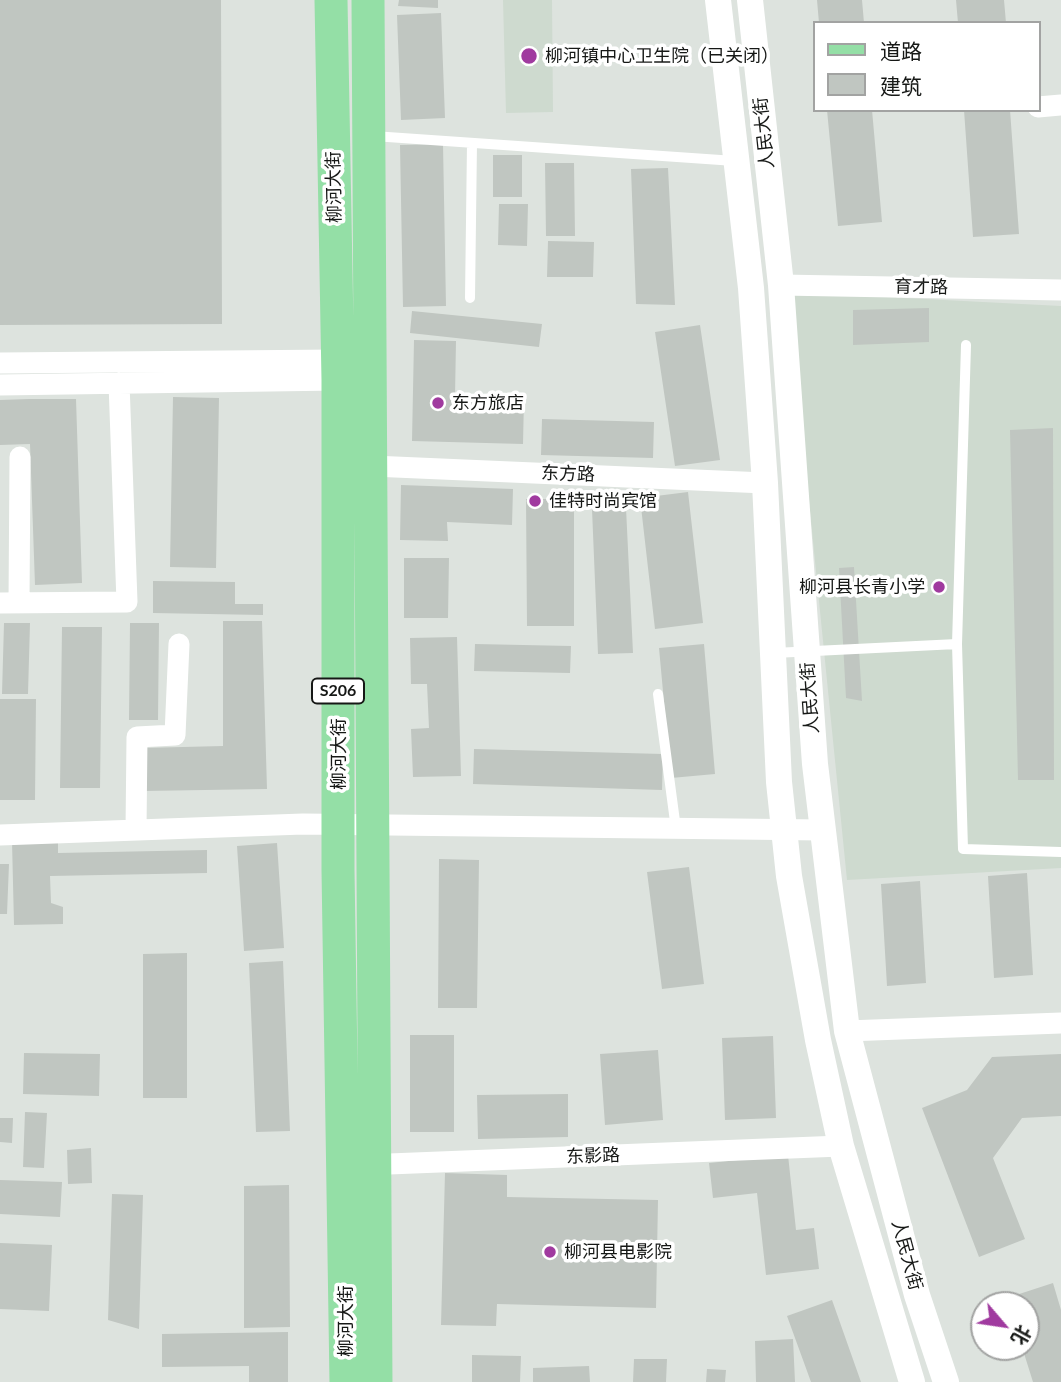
<!DOCTYPE html>
<html>
<head>
<meta charset="utf-8">
<style>
	body { margin:0 }
	#map { position:relative; width:1061px; height:1382px; overflow:hidden; background:#dde3de; font-family:Lato,"Noto Sans SC",sans-serif }
	canvas { display:block }
	.legend { position:absolute; left:813px; top:21px; width:228px; height:91px; box-sizing:border-box; background:#fff; border:2px solid #a2a3a2; margin:0; padding:9px 12px; list-style:none; font-size:21px; color:#161816 }
	.legend li { display:flex; align-items:center; gap:14px; height:35px }
	.legend b { width:35px; border:2px solid #a2a3a2 }
	.north { position:absolute; left:970px; top:1291px; width:70px; height:70px; box-sizing:border-box; background:#fff; border:2px solid #a2a3a2; border-radius:50%; rotate:119deg; font-size:19px; font-weight:700; line-height:28px; text-align:center; color:#161816 }
	.north::after { content:''; display:block; margin:auto; width:24px; height:32px; background:#a03a9f; clip-path:polygon(50% 0,100% 100%,50% 72%,0 100%) }
</style>
</head>
<body>
<div id="map">
<canvas width="1061" height="1382"></canvas>
<ul class="legend">
<li><b style="height:9px;background:#94dfa6"></b>道路</li>
<li><b style="height:19px;background:#c0c6c1"></b>建筑</li>
</ul>
<div class="north">北</div>
</div>
<script>
const c = document.querySelector('canvas').getContext('2d');
c.lineJoin = 'round';
function paint(path, color) { c.fillStyle = color; c.fill(path, 'evenodd'); }
function strokePath(path, color, width, dash) { c.strokeStyle = color; c.lineWidth = width; c.lineCap = dash ? 'butt' : 'round'; c.setLineDash(dash || []); c.stroke(path); }
function write(font, color, halo, rows, align = 'center') {
  c.font = font + ' Lato,"Noto Sans SC",sans-serif'; c.lineWidth = 7; c.setLineDash([]); c.textBaseline = 'middle'; c.strokeStyle = halo; c.fillStyle = color; for (const [text, x, y, turn = 0] of rows) {
    c.save(); c.translate(x, y); c.rotate((+turn || 0) * Math.PI / 180); c.textAlign = isNaN(turn) ? turn : align; if (halo) c.strokeText(text, 0, 0); c.fillText(text, 0, 0); c.restore();
  }
}
paint(new Path2D(`
	M503,0H552L553,112L506,113Z
	M788,292L1061,306V868L847,880Z`), '#cedacf');
paint(new Path2D(`
	M0,0H221L222,324L0,325Z
	M399,0H438V8L398,6Z
	M817,0H862L864,23H819Z
	M956,0H1004L1006,23H958Z
	M441,13L445,118L401,120L397,15Z
	M827,110H872L882,222L838,226Z
	M964,110H1010L1019,234L973,237Z
	M443,144L446,306L403,307L400,145Z
	M493,155H522V197H493Z
	M545,163H574L575,236H546Z
	M668,168L675,305L636,304L631,169Z
	M499,204H528L527,246L498,245Z
	M548,241L594,242L593,277H547Z
	M929,308V342L853,345V310Z
	M412,311L542,324L539,347L410,333Z
	M700,325L720,460L675,466L655,332Z
	M414,340L456,341L455,396L524,398L523,444L412,441Z
	M173,397L219,398L216,568L170,567Z
	M29,399H76L82,583L35,585L30,444L0,445V400Z
	M542,419L654,422L653,458L541,455Z
	M1053,428L1054,780H1018L1010,430Z
	M401,485L513,489L512,525L447,522L448,541L400,540Z
	M688,492L703,623L655,629L640,498Z
	M526,499H574V626H527Z
	M626,508L633,653L598,654L592,509Z
	M404,558H449L448,618H404Z
	M854,567L862,701L846,698L839,568Z
	M153,581L235,582V604H263V615L153,613Z
	M223,621H262L267,789L143,791L142,748L223,746Z
	M4,623H30L28,694H2Z
	M130,623H159L158,720H129Z
	M62,627H102L100,788H60Z
	M457,637L461,776L413,777L411,729L429,728L427,684H411L410,638Z
	M475,644L571,646L570,673L474,671Z
	M704,644L715,774L671,778L659,648Z
	M0,699H36L35,800H0Z
	M474,749L663,754L662,790L473,784Z
	M58,840V853L207,850V873L50,876L51,903L63,907V924L14,925L12,841Z
	M277,843L284,948L244,951L237,846Z
	M439,859L479,860L477,1008H438Z
	M0,864H9L7,914H0Z
	M689,867L704,984L662,989L647,872Z
	M1027,873L1033,975L994,978L988,876Z
	M920,881L926,983L887,986L881,884Z
	M187,953V1098H143V954Z
	M283,961L290,1131L256,1132L249,963Z
	M410,1035H454V1132H410Z
	M773,1036L776,1118L725,1120L722,1038Z
	M658,1050L663,1120L605,1125L600,1054Z
	M24,1053L100,1054L99,1096L23,1094Z
	M1061,1054V1116L1022,1118L993,1158L1025,1239L979,1257L922,1108L967,1090L992,1057Z
	M568,1094V1137L478,1139L477,1095Z
	M25,1112L47,1113L44,1168L23,1167Z
	M0,1118H13L12,1143L0,1142Z
	M91,1148L92,1183L68,1184L67,1150Z
	M788,1155L796,1230L814,1228L819,1269L766,1275L757,1193L713,1198L709,1163Z
	M445,1173L507,1175V1197L658,1200L656,1308L497,1304L496,1326L441,1325Z
	M0,1180L62,1182L60,1217L0,1214Z
	M289,1185L290,1327L244,1328V1186Z
	M112,1194L143,1195L139,1329L108,1320Z
	M0,1243L52,1245L49,1311L0,1309Z
	M1053,1283L1061,1310V1382H1033L1022,1347H1026V1305H1009L1007,1298Z
	M832,1300L861,1382H811L787,1316Z
	M288,1332V1382H249V1366L162,1367V1334Z
	M793,1339L795,1382H756L755,1341Z
	M472,1355L521,1356L520,1382H472Z
	M634,1359H667L666,1382H633Z
	M589,1366L590,1382H533V1368Z
	M707,1369L726,1370L725,1382H706Z`), '#c0c6c1');
strokePath(new Path2D(`
	M373,136L735,161
	M470,298L472,143
	M966,345L957,644L963,849L1061,852
	M774,653L957,644
	M658,694L676,829`), '#fff', 10);
strokePath(new Path2D(`
	M1038,107L1061,105
	M781,285L1061,290
	M0,363L336,360
	M0,385L338,380
	M372,466L765,483
	M0,603L127,602L119,383
	M19,603L20,457
	M136,830L137,737L175,735L179,644
	M0,835L303,824L822,830
	M847,1031L1061,1023
	M364,1165L841,1146`), '#fff', 21);
strokePath(new Path2D(`
	M718,0L751,288L765,483L779,782L789,876L818,1040L841,1146L912,1382
	M750,0L781,285L815,764L847,1031L917,1295L946,1382`), '#fff', 26);
strokePath(new Path2D(`
	M331,0L338,380V870L346,1382
	M368,0L376,1382`), '#94dfa6', 33);
for (const [x, y, r, color] of [
	[529,56,9,"#a03a9f"],
	[438,403,7,"#a03a9f"],
	[535,501,7,"#a03a9f"],
	[939,587,7,"#a03a9f"],
	[550,1252,7,"#a03a9f"]
]) { const dot = new Path2D(); dot.arc(x, y, r, 0, 2 * Math.PI); c.fillStyle = color; c.fill(dot); strokePath(dot, '#fff', 2.5); }
for (const [x, y, w] of [
	[338,691,52]
]) { const box = new Path2D(); box.roundRect(x - w / 2, y - 12.5, w, 25, 5); c.fillStyle = '#fff'; c.fill(box); strokePath(box, '#161816', 2); }
write('bold 16px', '#161816', null, [
	["S206",338,691]
]);
write('18px', '#161816', '#fff', [
	["柳河镇中心卫生院（已关闭）",545,56],
	["东方旅店",452,403],
	["佳特时尚宾馆",549,501],
	["柳河县长青小学",925,587,"right"],
	["柳河县电影院",564,1252]
], 'left');
write('18px', '#161816', '#fff', [
	["人民大街",764,133,-96],
	["柳河大街",334,187,-91],
	["育才路",921,287,1],
	["东方路",568,474,2],
	["人民大街",810,698,-94],
	["柳河大街",339,754,-90],
	["东影路",593,1156,-2],
	["人民大街",907,1255,75],
	["柳河大街",346,1321,-90]
]);
</script>
</body>
</html>
